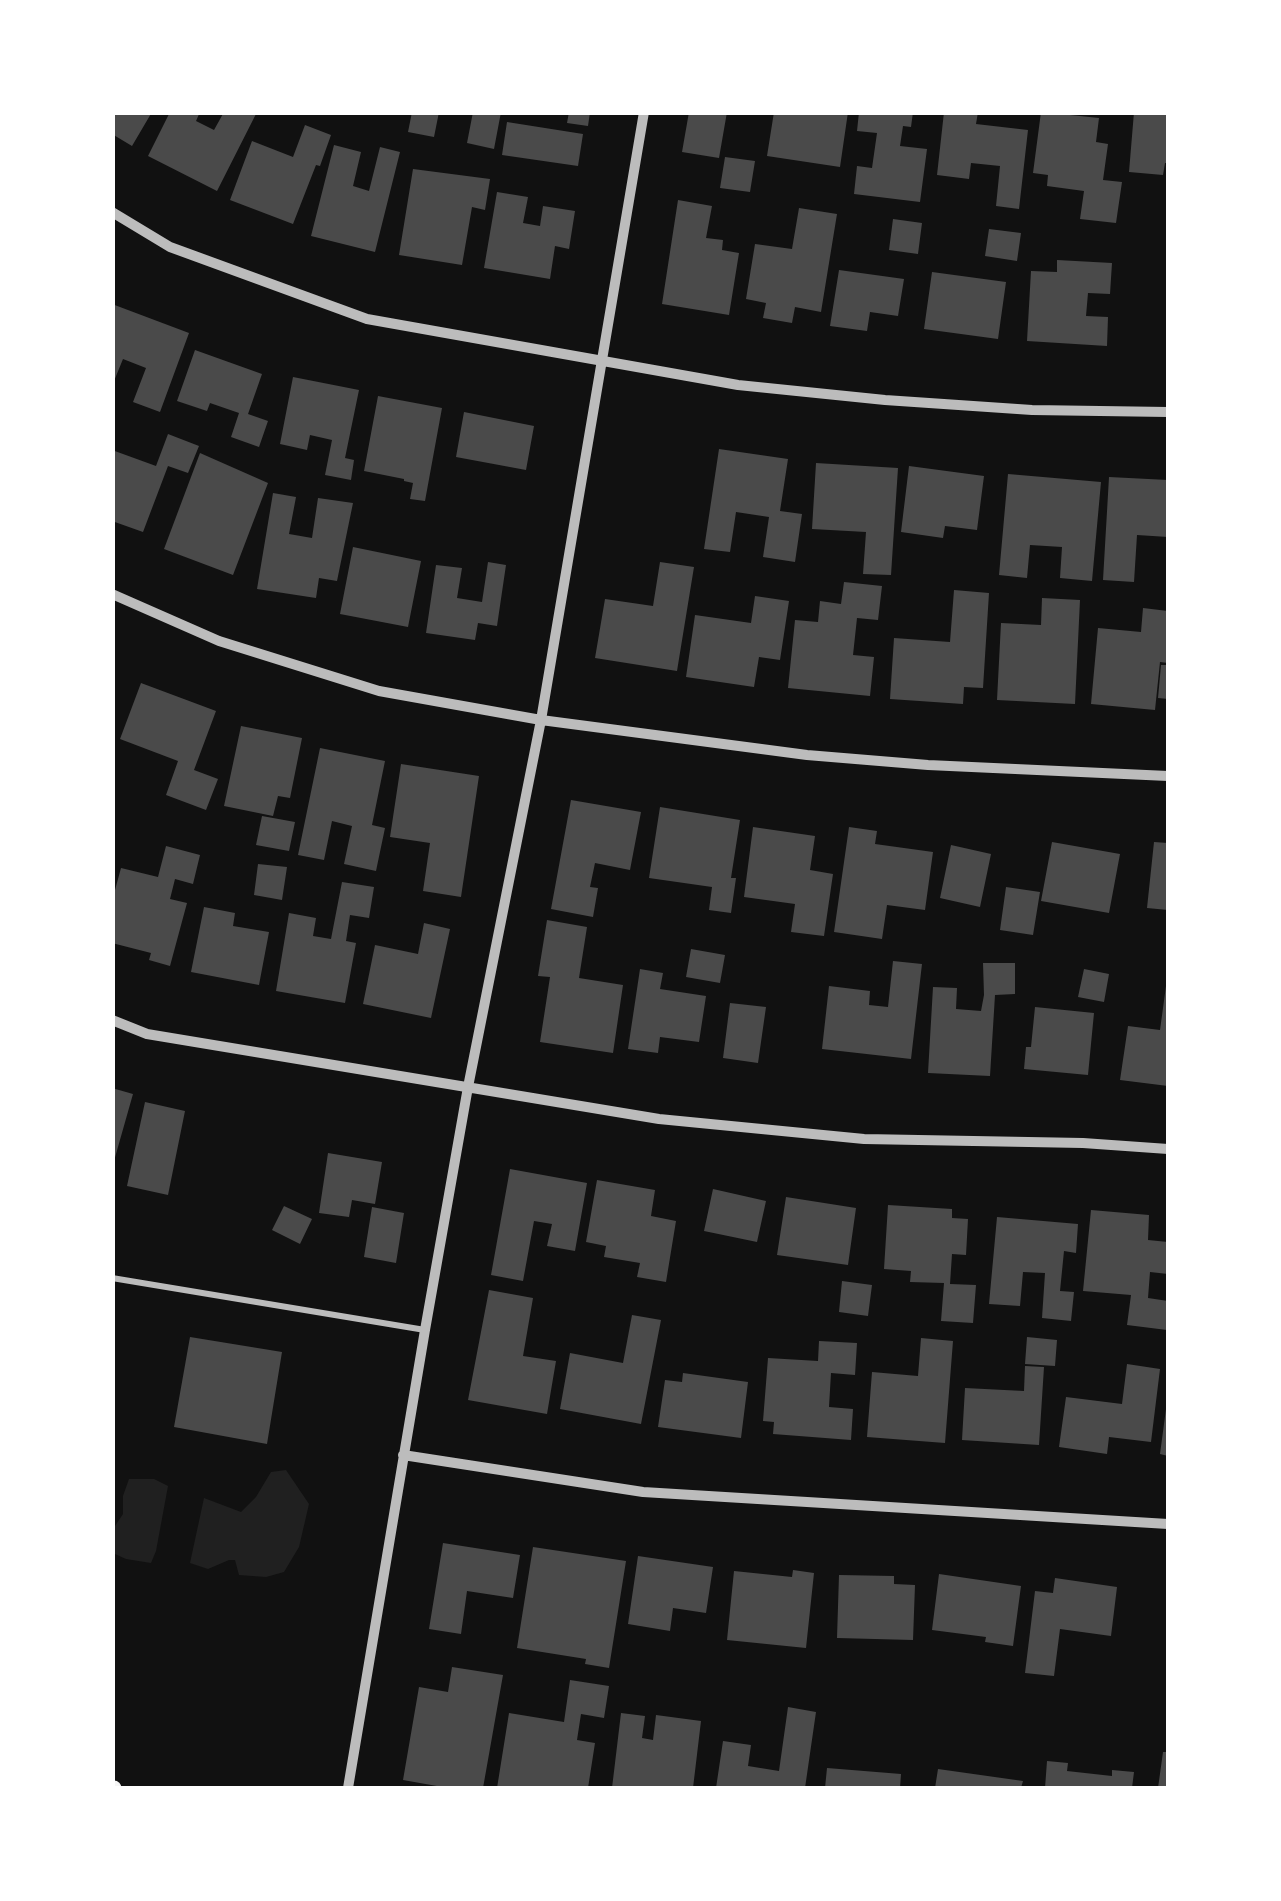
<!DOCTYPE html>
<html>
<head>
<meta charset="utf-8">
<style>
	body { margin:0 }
	#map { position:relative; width:1281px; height:1901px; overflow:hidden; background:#111; font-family:"Exo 2",sans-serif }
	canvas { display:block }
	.frame { position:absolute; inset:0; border:115px solid #fff; pointer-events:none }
</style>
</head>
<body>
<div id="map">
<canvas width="1281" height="1901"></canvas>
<div class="frame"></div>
</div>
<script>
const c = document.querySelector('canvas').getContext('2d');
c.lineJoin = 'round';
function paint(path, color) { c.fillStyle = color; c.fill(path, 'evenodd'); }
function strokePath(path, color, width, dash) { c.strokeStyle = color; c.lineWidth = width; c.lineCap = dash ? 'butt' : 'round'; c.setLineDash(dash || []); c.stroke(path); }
paint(new Path2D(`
	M286,1470L309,1504L299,1547L284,1572L266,1577L239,1575L235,1560H229L208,1569L190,1563L204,1498L241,1512L256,1497L271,1472Z
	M129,1479H154L168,1486L156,1551L151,1563L126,1559L115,1554V1526L123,1514V1496Z`), '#202020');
paint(new Path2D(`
	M112,112H152L132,146L112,134Z
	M170,112H200L196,121L214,130L224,112H257L217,191L148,156Z
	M412,112H439L434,137L408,132Z
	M473,112H501L494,149L467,143Z
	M569,112H590L588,126L567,123Z
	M689,112H727L719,158L682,152Z
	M774,112H848L840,167L767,156Z
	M859,112H913L911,127L903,126L900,146L927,149L920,202L854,194L857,166L872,168L877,133L857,131Z
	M944,112H978L976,124L1028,130L1019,209L996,206L1000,166L971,163L969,179L937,175Z
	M1041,112L1099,118L1096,142L1108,144L1103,180L1122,182L1116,223L1080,219L1084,191L1047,186L1048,175L1033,173Z
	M1134,112L1168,115V163H1165L1163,175L1129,172Z
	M507,122L583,134L578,166L502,155Z
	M305,125L331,135L320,166L316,165L293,224L230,200L252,141L293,157Z
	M334,145L361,152L353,186L369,191L380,147L400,152L375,252L311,236Z
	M725,157L755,161L750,192L720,188Z
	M413,169L490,179L485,210L472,207L462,265L399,255Z
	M497,192L528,197L523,223L540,226L543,206L575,211L569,249L555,246L550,279L484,268Z
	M678,200L712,206L706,238L723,240L722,250L739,253L729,315L662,304Z
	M799,208L837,214L821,312L795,307L792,323L763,318L766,303L746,299L755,244L792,249Z
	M893,219L922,223L918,254L889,250Z
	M989,229L1021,233L1017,261L985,256Z
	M1057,260L1112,263L1110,294L1088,293L1086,316L1108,317L1107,346L1027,341L1031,271L1057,272Z
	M839,270L904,279L898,316L870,312L867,331L830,326Z
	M932,272L1006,282L998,339L924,329Z
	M112,304L189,333L160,412L133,402L146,368L123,359L112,386Z
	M195,350L262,374L248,414L268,421L259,447L231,437L239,413L210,403L207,411L177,401Z
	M293,377L359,390L345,458L354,460L351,480L325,475L332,440L310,435L307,450L280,444Z
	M378,396L442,408L425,501L410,499L413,483L404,481V479L364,471Z
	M464,412L534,426L526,470L456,457Z
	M168,434L199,446L188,473L168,466L143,532L112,521V450L156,466Z
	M719,449L788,459L780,511L802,514L795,562L763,557L769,517L736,512L730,552L704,549Z
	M200,453L268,483L233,575L164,549Z
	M816,463L898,468L891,575L863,574L866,532L812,529Z
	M909,466L984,476L977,530L945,526L943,538L901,532Z
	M1008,474L1101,482L1092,581L1060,578L1062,547L1030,545L1027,578L999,575Z
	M1109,477L1168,480V537L1137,535L1134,582L1103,580Z
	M273,493L296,497L289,534L312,538L318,498L353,503L337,581L319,578L316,598L257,589Z
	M353,547L421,561L408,627L340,614Z
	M488,562L506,565L497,626L478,623L475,640L426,633L436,565L462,568L457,598L482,602Z
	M660,562L694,567L677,671L595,658L605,599L653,606Z
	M844,582L882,586L878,620L857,618L853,655L874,657L870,696L788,688L795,620L818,622L820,601L841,604Z
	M954,590L989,593L983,688L964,687L963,704L890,699L894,638L950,642Z
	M755,596L789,601L780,660L759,657L754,687L686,677L695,615L751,623Z
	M1042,598L1080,600L1075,704L997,700L1001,623L1041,625Z
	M1143,608L1168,611V663L1160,662L1155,710L1091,704L1098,628L1141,632Z
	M1161,665H1168V699L1158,698Z
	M141,683L216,711L194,770L218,779L206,810L166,795L178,761L120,739Z
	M241,726L302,738L290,798L278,796L273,816L224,806Z
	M320,748L385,761L372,825L385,828L376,871L344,864L352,826L332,821L324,860L298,855Z
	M401,764L479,776L461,897L423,891L430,843L390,837Z
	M571,800L641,812L630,870L595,863L590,887L598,888L593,917L551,909Z
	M660,807L740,820L731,878H736L731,913L709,910L712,887L649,878Z
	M262,816L295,822L289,851L256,845Z
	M753,827L815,836L810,870L833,874L824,936L791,932L795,904L744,897Z
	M849,827L877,831L875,844L933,852L925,910L887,905L882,939L834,932Z
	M1052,842L1120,854L1109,913L1041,901Z
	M1154,842L1168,843V910L1147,908Z
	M951,845L991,854L980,907L940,898Z
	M166,846L200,855L193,884L175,879L170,899L187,903L170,966L149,960L151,953L112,943V901L121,868L158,877Z
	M258,864L287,867L282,900L254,895Z
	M342,882L374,887L369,918L350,915L346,941L356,943L345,1003L276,991L289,913L316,918L313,936L331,939Z
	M1006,887L1040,892L1033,935L1000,930Z
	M204,907L235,913L233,926L269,932L259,985L191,972Z
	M547,920L587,927L579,978L623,985L613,1053L540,1042L550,977L538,976Z
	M424,923L450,929L431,1018L363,1004L375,945L418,954Z
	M691,949L725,955L720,983L686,977Z
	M893,961L922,964L911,1059L822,1049L829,986L870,991L869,1005L888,1007Z
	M983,963H1015V994L995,995L990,1076L928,1073L933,987L957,988L956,1009L981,1011L984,995Z
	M640,969L663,973L660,989L706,996L699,1042L660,1037L658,1053L628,1049Z
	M1084,969L1109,974L1104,1002L1078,997Z
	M1166,986H1168V1086L1120,1080L1128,1026L1160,1030Z
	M730,1003L766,1007L758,1063L723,1058Z
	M1035,1007L1094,1013L1088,1075L1024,1069L1026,1047H1031Z
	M112,1088L133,1094L114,1161H112Z
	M145,1102L185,1111L168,1195L127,1186Z
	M328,1153L382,1162L375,1204L352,1200L349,1217L319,1213Z
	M510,1169L587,1183L575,1251L547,1246L552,1224L534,1221L523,1281L491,1275Z
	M597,1180L655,1190L651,1216L676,1221L666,1282L637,1277L640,1263L604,1257L606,1246L586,1242Z
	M713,1189L766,1201L757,1242L704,1231Z
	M786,1197L856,1208L848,1265L777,1255Z
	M888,1205L952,1209V1218L968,1219L966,1255L952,1254L950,1284L976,1285L973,1323L941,1321L944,1283L910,1282L911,1271L884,1269Z
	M284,1206L312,1219L300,1244L272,1230Z
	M372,1207L404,1213L396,1263L364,1257Z
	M1091,1210L1149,1215L1148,1240L1168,1242V1274L1150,1272L1148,1298L1168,1301L1167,1330L1127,1325L1131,1295L1083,1291Z
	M997,1217L1078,1224L1076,1253L1064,1251L1060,1291L1074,1292L1071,1321L1042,1318L1045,1273L1023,1272L1020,1306L989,1304Z
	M842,1281L872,1285L868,1316L839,1312Z
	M489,1290L533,1298L523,1356L556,1361L547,1414L468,1400Z
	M632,1315L661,1320L641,1424L560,1409L570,1353L623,1363Z
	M190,1337L282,1352L267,1444L174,1427Z
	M1027,1337L1057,1340L1055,1366L1025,1364Z
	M921,1338L953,1341L945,1443L867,1437L872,1372L918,1376Z
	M819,1341L857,1343L855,1375L831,1373L829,1407L853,1409L851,1440L773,1434L774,1422L763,1421L768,1358L818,1361Z
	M1127,1364L1160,1369L1151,1442L1109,1437L1107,1454L1059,1447L1066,1397L1122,1404Z
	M1025,1366L1044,1367L1039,1445L962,1440L965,1388L1024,1391Z
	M683,1373L748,1382L741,1438L658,1427L665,1380L682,1382Z
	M1166,1409H1168V1456L1160,1454Z
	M443,1543L520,1555L513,1598L467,1591L461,1634L429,1629Z
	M533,1547L626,1561L609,1668L585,1664L586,1659L517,1648Z
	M638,1556L713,1567L706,1613L673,1608L670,1631L628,1624Z
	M793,1570L814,1573L806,1648L727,1640L734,1571L792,1577Z
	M939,1574L1021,1586L1013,1646L985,1642L986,1637L932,1630Z
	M839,1575L894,1576V1584L915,1585L913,1640L837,1638Z
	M1055,1578L1117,1587L1111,1636L1060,1629L1054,1676L1025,1673L1035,1591L1053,1593Z
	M452,1667L503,1675L483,1788H448L403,1780L419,1687L448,1692Z
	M570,1680L609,1686L604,1718L581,1714L577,1740L595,1743L588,1788H497L509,1713L564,1722Z
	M788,1707L816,1712L805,1788H716L723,1741L751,1745L748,1766L779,1771Z
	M621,1713L645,1716L642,1738L653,1740L656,1715L701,1721L693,1788H612Z
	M1163,1752H1168V1788H1158Z
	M1047,1761L1068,1763L1067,1771L1112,1776V1770L1134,1772L1132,1788H1045Z
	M827,1768L901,1774L900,1788H825Z
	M938,1769L1023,1781L1021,1788H935Z`), '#4a4a4a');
strokePath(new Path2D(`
	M112,1278L425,1330`), '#bcbcbc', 6);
strokePath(new Path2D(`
	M112,212L170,247L367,319L738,385L885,400L1032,410L1168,412
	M112,594L219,641L379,691L541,720L807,755L928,765L1168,776
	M112,1020L147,1034L659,1119L864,1139L1083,1143L1168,1149
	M403,1455L643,1492L1168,1524
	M348,1788L425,1330L468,1087L541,720L644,112`), '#bcbcbc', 10);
strokePath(new Path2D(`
	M112,1788H114`), '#f5f5f5', 15);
</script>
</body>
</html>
